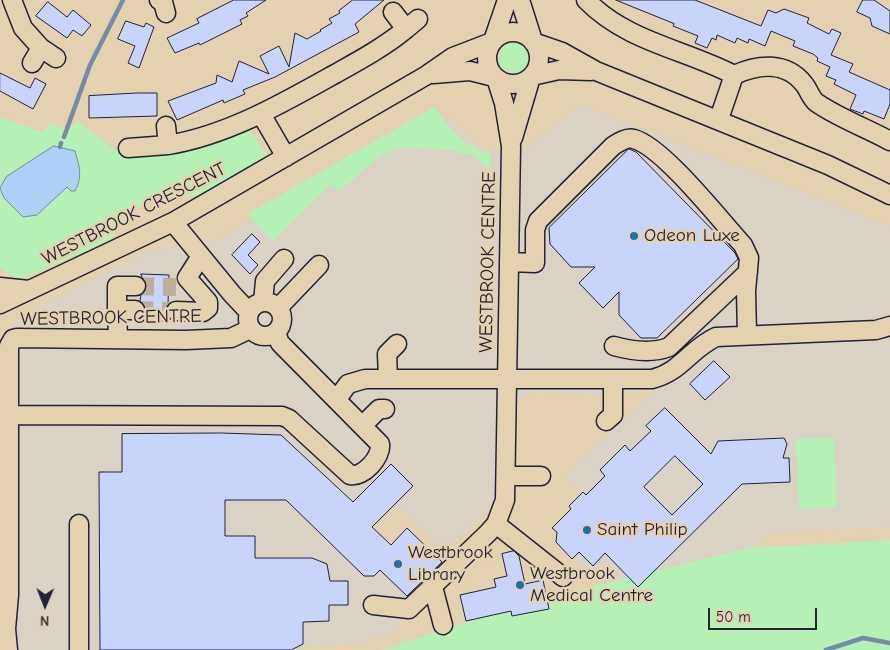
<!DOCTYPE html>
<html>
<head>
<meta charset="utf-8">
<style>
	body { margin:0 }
	#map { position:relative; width:890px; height:650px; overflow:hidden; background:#e3d1af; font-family:"Comic Neue",sans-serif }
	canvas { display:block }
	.north { position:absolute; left:20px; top:580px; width:50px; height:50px; -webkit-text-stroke:4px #e3d1af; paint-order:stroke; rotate:181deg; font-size:14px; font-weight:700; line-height:20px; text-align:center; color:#22223b }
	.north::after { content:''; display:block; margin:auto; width:18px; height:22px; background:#22223b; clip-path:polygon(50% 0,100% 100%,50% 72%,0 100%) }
	.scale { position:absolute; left:708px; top:608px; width:109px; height:22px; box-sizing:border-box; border:2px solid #22223b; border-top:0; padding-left:6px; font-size:15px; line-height:18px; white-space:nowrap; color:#22223b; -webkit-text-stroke:4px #e3d1af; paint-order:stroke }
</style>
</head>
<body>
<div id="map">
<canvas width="890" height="650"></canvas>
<div class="north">N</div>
<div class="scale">50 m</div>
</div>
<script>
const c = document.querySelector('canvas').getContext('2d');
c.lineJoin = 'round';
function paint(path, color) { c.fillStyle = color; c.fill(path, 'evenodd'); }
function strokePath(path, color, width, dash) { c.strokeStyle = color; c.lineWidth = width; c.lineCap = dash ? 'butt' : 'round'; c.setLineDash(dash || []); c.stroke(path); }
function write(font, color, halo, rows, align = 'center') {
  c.font = font + ' "Comic Neue",sans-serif'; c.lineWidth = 5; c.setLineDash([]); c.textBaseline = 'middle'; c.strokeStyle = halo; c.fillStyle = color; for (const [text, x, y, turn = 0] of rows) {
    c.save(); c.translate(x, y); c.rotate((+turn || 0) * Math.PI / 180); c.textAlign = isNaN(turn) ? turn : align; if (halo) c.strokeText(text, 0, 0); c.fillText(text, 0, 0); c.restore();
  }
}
paint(new Path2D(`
	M579,104L890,226V527L773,532L723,575L617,600L572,559L579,552L593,565L620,539L589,492L586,495L565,476L660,384L613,398L538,391L516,401L508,493L445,552L395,504L372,527L382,537L380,570L408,597L396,632L357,644L309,646L296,650H1L0,345L19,316L148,251L215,241L434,107L487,151L531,147Z`), '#dbd2c6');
paint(new Path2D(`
	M499 58a15 15 0 1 1 30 0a15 15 0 1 1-30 0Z
	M434,107C449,126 466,150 491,153V170L473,155L460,154L456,150L402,147L380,156L339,192L331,185L273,241L247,214Z
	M0,117L42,132L51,122L65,131L78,122L117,151L171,155L249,128L270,160L196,196L152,198L132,213L109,241L20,280L0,268Z
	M834,438L837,507L799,509L796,439Z
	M890,540V650H381L527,603L748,548Z`), '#b5f0b4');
const water = new Path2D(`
	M54,146L75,151C79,165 83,177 75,191H71L67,187L37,215L23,217L4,198L0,188L6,177Z`);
paint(water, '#add1f6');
strokePath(water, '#758bab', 1);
strokePath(new Path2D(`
	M64,137L90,65L123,0
	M60,147L61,143
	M826,650L863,638L890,643`), '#758bab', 4.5);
const building = new Path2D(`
	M234,0H266L246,13L248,16L240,20L242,24L200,45L199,43L175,53L167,38L199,23L197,19Z
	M353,0H384L355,24L359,32L275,77L243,90L245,94L224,103L223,100L177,120L168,101L216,83L217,75L232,82L239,61L269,74L260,56L279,46L289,67L295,33L307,39L321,31L320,30L332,23L329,19L340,13L339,11Z
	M616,0H695L761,26L768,10L776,13L784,9L809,18L807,23L829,34L832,29L841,33L831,55L853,64L849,72L890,90V104L884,119L864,111L863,114L850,109L856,95L834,84L836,80L826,76L830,67L817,61L818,58L813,54L793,46L795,41L771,31L765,46L749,39L748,43L737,38L735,43L717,35L716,40L712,38L707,48L695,43L698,36L673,26L674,24Z
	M863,0H874L890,11V34L872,26L870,18L857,12Z
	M48,2L67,17L73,10L91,25L82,36L73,30L67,38L36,16Z
	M126,21L144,27L146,23L154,27L139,68L128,63L135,46L118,39Z
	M0,73L30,88L35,78L46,84L33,109L0,91Z
	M137,93H157V116L89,118V96Z
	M629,149L636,152L735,253L738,259L657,338H641L619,315V292L603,308L579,283L595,267H571L550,244L549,228Z
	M252,234L260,242L248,255L258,265L250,274L232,255Z
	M141,274L169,275L168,304L165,311L168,321L140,320L146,310L140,301L141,295L147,286Z
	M714,361L730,377L705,400L690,384Z
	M665,408L711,454L718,441L784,438L787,444L783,458H789L790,482L742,484L638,587L605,553L593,566L579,552L572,559L556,542L557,532L552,528L571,509L569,506L583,492L586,495L605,476L600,470L625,445L630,451L651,431L646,426ZM675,456L703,484L672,515L644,487Z
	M221,433L281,435L353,502L391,464L413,486L372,527L391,545L407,528L442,562L407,596L380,570L374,576H364L286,500H225V536H255V558H312L327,564L330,581H348V605H329V621L303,622V644L291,650H100L99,472H122V434Z
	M514,551L519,556L525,584L543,580L549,609L512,616L511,611L466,621L460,595L496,587L494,579L507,576L502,554Z`);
paint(building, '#c8d4fb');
strokePath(building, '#22223b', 1);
strokePath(new Path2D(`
	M136,286L176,287
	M135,310L176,311`), '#bcae98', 18, [18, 9]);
const minor = new Path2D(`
	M12,0L23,28L41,48
	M159,0L163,2L166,13
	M520,0L533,41
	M586,0C627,42 684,49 734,75
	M393,12L406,29L418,19
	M487 58a26 26 0 1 1 52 0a26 26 0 1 1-52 0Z
	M493,41L507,0
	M533,42L562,52L596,71L828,165L890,195
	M32,63L41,48L56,58
	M433,74L470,71L494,77
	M532,76L559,70L591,71
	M261,114L286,157
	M719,119L734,75C758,64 786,61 804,84C809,90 811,99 817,103C839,118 866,128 890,141
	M513,138L531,77
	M168,145C228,135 283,103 335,74C360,60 384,47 406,29
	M128,148L168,145L166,126
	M173,222L232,294L249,312
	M509,262L535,263V230L538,221L613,146C619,142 627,137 634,139C663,147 720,220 743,245L749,258L746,291L747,335
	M0,287L29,290
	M248 319a17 17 0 1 1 34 0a17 17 0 1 1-34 0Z
	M263,302L265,281L284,259
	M0,304L173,222L427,75L453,57L492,42
	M278,308L319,265
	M117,310V286H136
	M176,311L203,312L208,308V302L187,278L201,256
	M118,338L117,310H135
	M614,346C632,351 651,354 669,347L748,272
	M388,379L387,354L397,344
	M337,399L348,384L365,379H652C681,372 690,349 716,337L876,330L890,326
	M8,415L282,416L289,419L350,475C363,478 382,457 380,444L280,343L276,333
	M606,421L613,415V380
	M363,425L379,409H385
	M506,476H541
	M79,524V650
	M496,524L563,577
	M433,587L443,625
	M373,605L409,609L488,533L496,524L505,500L511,146L504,103L496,78
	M8,650L6,629L9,595V346L13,339L17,338L186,340L231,338L250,329`);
strokePath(minor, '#22223b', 21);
strokePath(minor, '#e3d1af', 18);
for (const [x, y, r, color] of [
	[634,236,5,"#1f6fb2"],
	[587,530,5,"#1f6fb2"],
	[398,564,5,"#1f6fb2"],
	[520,585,5,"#1f6fb2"]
]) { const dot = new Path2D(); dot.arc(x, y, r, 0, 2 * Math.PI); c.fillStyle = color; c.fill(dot); strokePath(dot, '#e3d1af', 2); }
write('19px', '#22223b', '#e3d1af', [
	["WESTBROOK CRESCENT",134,214,-27],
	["WESTBROOK CENTRE",488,262,-89],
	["WESTBROOK CENTRE",111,318,-1]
]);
write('19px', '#22223b', '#e3d1af', [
	["Odeon Luxe",644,236],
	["Saint Philip",597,530],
	["Westbrook",408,553],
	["Library",408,575],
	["Westbrook",530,574],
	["Medical Centre",530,596]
], 'left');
</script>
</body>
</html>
